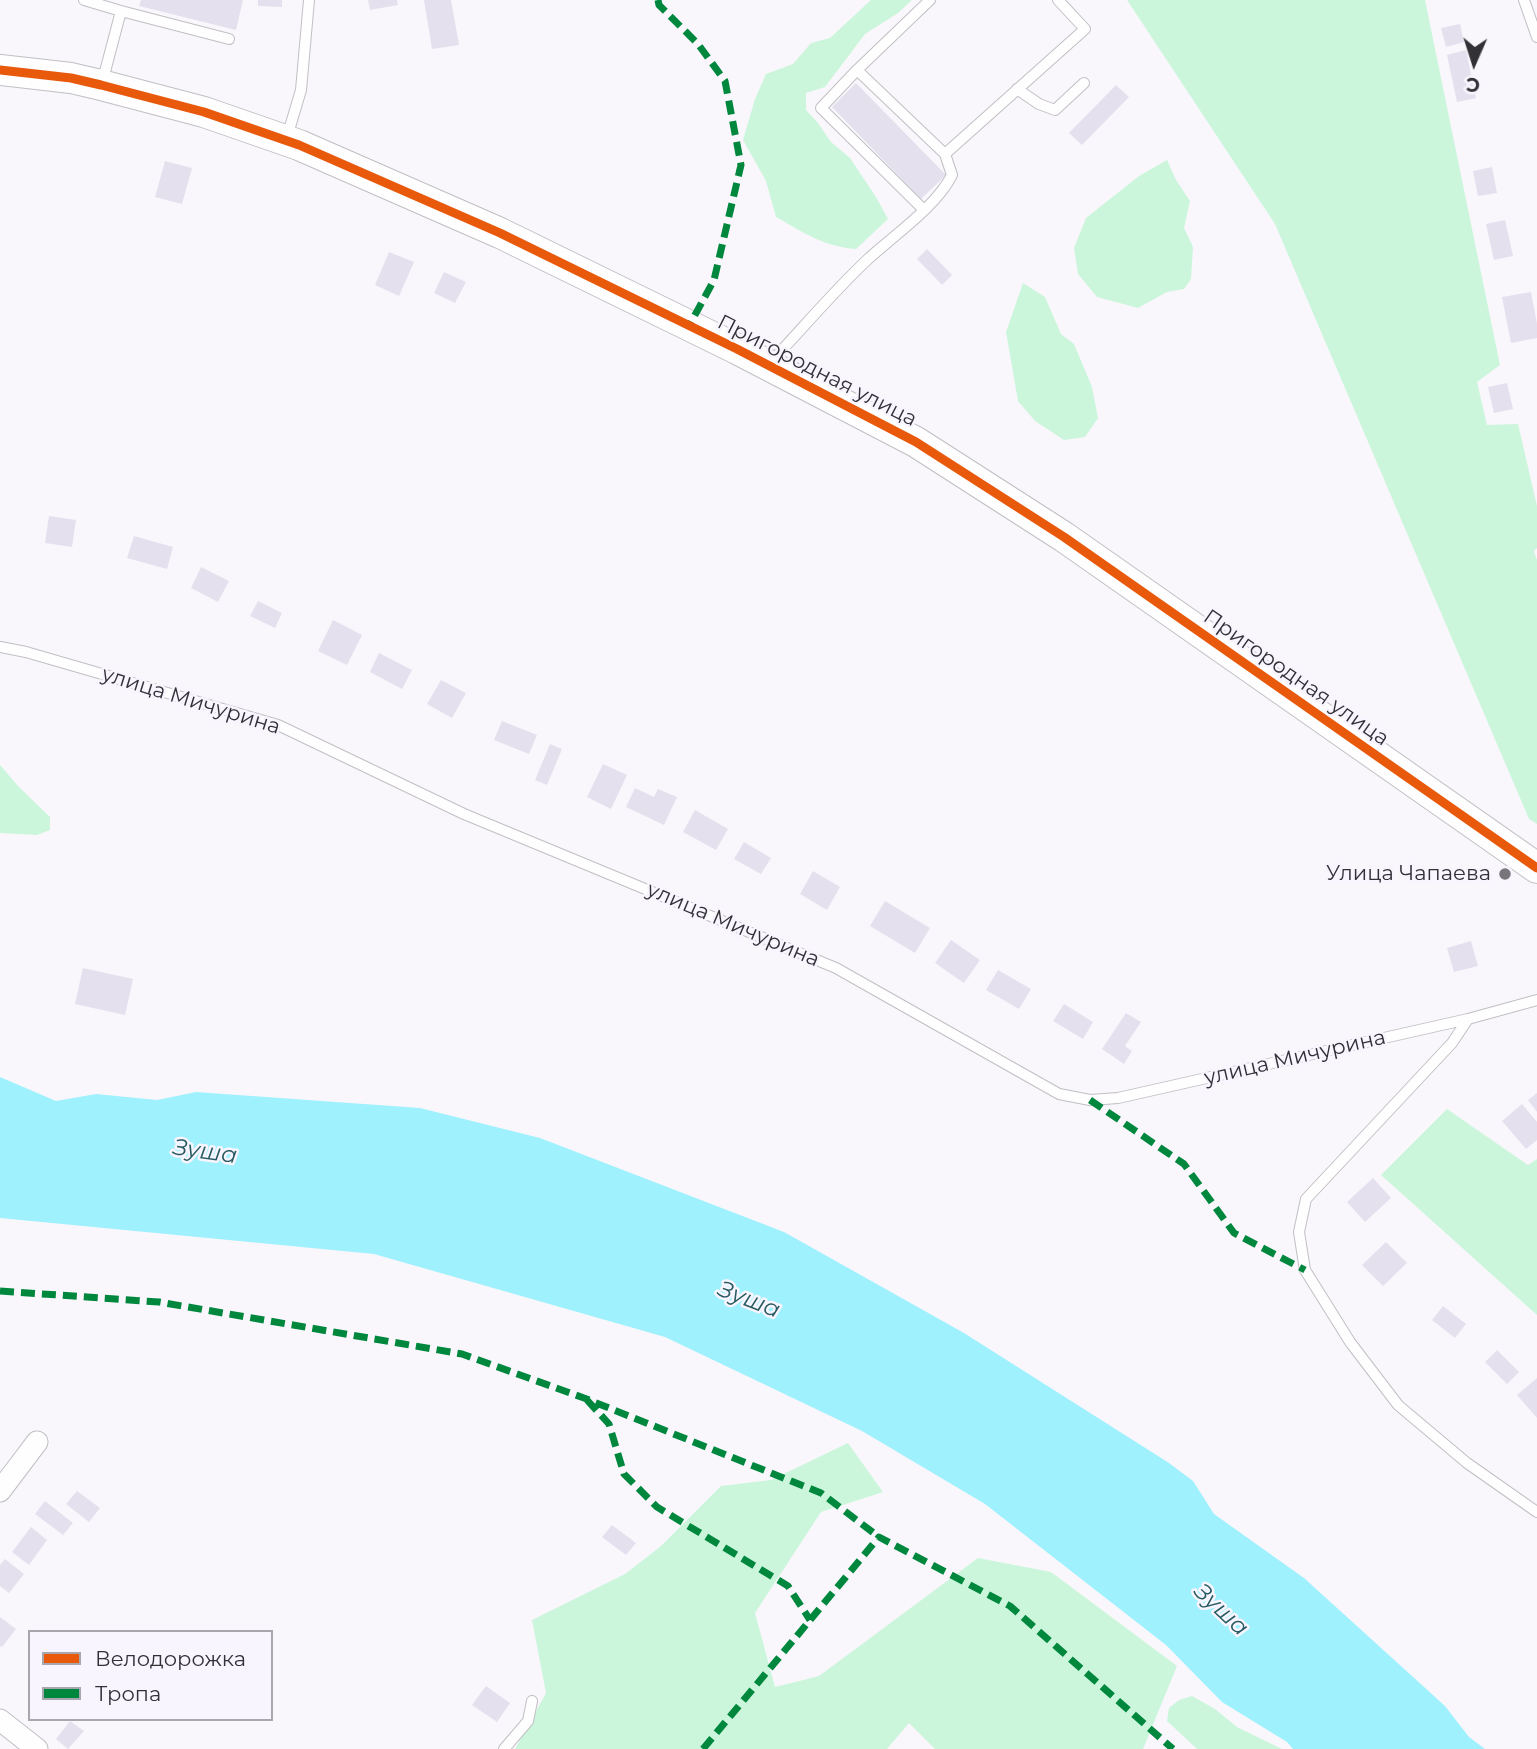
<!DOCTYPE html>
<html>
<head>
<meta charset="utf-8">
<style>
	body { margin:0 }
	#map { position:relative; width:1537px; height:1749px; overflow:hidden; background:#f9f7fc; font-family:Montserrat,sans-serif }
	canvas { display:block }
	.legend { position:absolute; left:28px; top:1630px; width:245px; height:91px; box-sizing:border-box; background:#f8f5fe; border:2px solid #a9a7ae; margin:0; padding:9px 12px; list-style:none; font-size:21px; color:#323135 }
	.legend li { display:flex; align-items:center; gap:14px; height:35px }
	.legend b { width:35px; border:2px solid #a9a7ae }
	.north { position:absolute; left:1439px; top:28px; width:70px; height:70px; -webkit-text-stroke:5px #f8f5fe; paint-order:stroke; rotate:183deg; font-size:19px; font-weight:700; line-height:28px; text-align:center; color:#323135 }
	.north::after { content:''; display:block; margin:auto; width:24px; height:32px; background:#323135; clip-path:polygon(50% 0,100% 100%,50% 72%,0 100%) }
</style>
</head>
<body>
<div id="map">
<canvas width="1537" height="1749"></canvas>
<ul class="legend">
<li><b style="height:9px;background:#e8590c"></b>Велодорожка</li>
<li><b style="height:9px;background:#00873e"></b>Тропа</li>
</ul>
<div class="north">С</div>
</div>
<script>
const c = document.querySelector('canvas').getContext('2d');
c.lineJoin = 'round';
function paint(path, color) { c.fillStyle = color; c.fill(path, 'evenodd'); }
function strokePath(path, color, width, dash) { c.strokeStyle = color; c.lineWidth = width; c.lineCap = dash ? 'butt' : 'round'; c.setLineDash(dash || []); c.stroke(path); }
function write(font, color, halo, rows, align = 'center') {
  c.font = font + ' Montserrat,sans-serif'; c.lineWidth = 5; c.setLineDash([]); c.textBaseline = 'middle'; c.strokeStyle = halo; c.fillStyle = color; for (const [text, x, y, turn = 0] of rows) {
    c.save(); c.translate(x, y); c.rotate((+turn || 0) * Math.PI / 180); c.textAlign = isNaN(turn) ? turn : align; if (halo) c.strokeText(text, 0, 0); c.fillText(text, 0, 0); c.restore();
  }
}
paint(new Path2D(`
	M871,0H912L898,13L865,34L825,87L806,93V110L818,123L831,142L850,158L876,197L888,219L856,249C825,247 802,232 776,217L766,181L743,140L755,99L766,74L793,64L811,43L830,38Z
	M1127,0H1425L1500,365L1477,382L1487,425L1518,424L1537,506V548L1534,551L1537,560V824L1529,819L1275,224Z
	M1167,160L1176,180L1190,201L1184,228L1193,247L1191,279L1184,289L1167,292L1138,308L1097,297L1078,274L1074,248L1086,218L1139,176Z
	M1023,283L1045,297L1061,334L1074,344L1092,387L1098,418L1085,437L1064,440L1035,421L1018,401L1006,332Z
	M0,765L18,786L50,817V830L37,835L0,833Z
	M1447,1109L1528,1165L1537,1159V1315L1381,1175Z
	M848,1443L883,1492L821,1512L755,1613L775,1687L819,1676L978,1558L1051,1572L1177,1666L1143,1749H935L909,1723L887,1749H515L546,1693L532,1620L625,1574L661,1546L721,1486L771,1480Z
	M1192,1696L1215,1709L1237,1727L1282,1749H1197L1167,1721L1169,1708L1179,1700Z`), '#ccf6dc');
paint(new Path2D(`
	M0,1077L56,1101L96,1094L157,1100L196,1092L420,1108L540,1138L784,1232L964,1333L1169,1463L1193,1481L1214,1514L1304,1578L1445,1706L1469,1737L1485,1749H1293L1287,1742L1222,1702L1166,1645L985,1504L862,1431L665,1337L374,1254L0,1218Z`), '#9ff1fe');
paint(new Path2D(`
	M141,0H243L236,30L139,6Z
	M258,0H282V7L258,6Z
	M368,0H397L398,5L370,10Z
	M424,0H451L459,45L432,49Z
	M1460,24L1464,42L1446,47L1441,28Z
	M1466,50L1476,98L1457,102L1447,55Z
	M856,83L946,175L921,199L832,107Z
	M1116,85L1129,97L1082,145L1069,133Z
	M165,161L192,168L182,204L155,197Z
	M1492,167L1497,193L1478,196L1473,171Z
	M1505,220L1513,256L1494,260L1486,224Z
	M927,249L952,275L942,285L917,259Z
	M389,252L414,262L399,296L375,285Z
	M444,272L466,282L455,303L434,293Z
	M1531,292L1537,324V338L1511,343L1502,297Z
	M1507,383L1513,409L1494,413L1488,387Z
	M49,516L76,520L72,547L45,543Z
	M134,536L173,547L167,569L127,558Z
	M201,567L229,581L218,602L191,588Z
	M258,601L282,613L275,628L250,616Z
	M333,620L362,635L347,665L318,651Z
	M379,653L412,670L402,689L370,672Z
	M441,680L466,693L452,718L427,704Z
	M502,721L537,735L529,754L494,740Z
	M550,744L562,749L547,785L535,780Z
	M603,764L627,775L611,809L587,797Z
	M635,788L654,797L658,789L677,797L664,825L626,807Z
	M695,810L728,829L716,850L683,832Z
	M744,842L771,858L761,874L734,859Z
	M813,871L840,887L827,910L800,894Z
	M885,901L930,928L915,953L870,926Z
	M951,940L980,960L964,983L935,963Z
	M1471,941L1478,966L1454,972L1447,948Z
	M83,968L133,979L125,1015L75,1004Z
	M998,970L1031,989L1019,1009L986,990Z
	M1064,1004L1093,1022L1083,1039L1053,1021Z
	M1126,1013L1141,1022L1125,1046L1132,1051L1124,1064L1102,1049Z
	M1537,1093V1112L1528,1100Z
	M1522,1104L1537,1122V1140L1526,1149L1502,1121Z
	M1373,1178L1391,1198L1365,1222L1347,1202Z
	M1386,1242L1407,1263L1383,1286L1362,1265Z
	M1443,1306L1466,1324L1455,1338L1432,1320Z
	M1497,1350L1519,1372L1507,1384L1485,1362Z
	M1537,1378V1418L1517,1395Z
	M77,1491L100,1508L89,1522L66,1504Z
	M45,1501L73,1523L63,1535L35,1514Z
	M612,1525L636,1543L626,1555L602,1537Z
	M31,1527L47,1540L29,1565L12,1552Z
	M5,1559L24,1574L9,1593L0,1586V1565Z
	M0,1617L16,1629L2,1647L0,1646Z
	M486,1686L510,1703L497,1722L472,1705Z
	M70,1721L84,1731L68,1749L56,1739Z`), '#e5e0ee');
const lane = new Path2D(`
	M84,0L121,11
	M1524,0L1537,37
	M857,70L821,108L924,210
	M102,83L121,11L229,39
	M1017,89L1039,104L1055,110L1084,83
	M287,137L301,90L309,0
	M945,154L1085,29L1058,0
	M770,363C802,329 833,292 867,260C894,235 936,207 952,175L945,154L857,70L930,0
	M0,647L26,652L278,725L464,814L836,968L1059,1094L1090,1100L1118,1098L1468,1019L1537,1000
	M1468,1019L1452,1043L1306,1199L1299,1232L1305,1270L1350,1342L1398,1405L1467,1463L1537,1512
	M504,1749L528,1721L532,1701`);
const street = new Path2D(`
	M0,1491L37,1442
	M0,1720L37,1749`);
const secondary = new Path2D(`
	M0,70L71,78L101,85L204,112L299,145L500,233L737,349L916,442L1064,537L1537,868`);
strokePath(lane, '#c0bfc3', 12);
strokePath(street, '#c0bfc3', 23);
strokePath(secondary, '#c0bfc3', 32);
strokePath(lane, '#fefeff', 10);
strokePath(street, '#fefeff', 21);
strokePath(secondary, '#fefeff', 30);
strokePath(new Path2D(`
	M658,0L659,5L698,44L725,81L741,165L714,280L689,326
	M1090,1100L1184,1164L1234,1233L1305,1270
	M0,1291L159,1302L462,1354L584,1398L821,1493L879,1537
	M587,1400L609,1424L624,1474L657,1507L788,1586L810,1620
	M703,1749L879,1537L1010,1606L1173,1749`), '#00873e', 7, [14, 7]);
strokePath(new Path2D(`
	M0,70L71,78L101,85L204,112L299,145L500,233L737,349L916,442L1064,537L1537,868`), '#e8590c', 9);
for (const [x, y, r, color] of [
	[1505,874,7,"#78767b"]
]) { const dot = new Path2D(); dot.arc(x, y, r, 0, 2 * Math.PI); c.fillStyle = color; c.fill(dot); strokePath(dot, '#f8f5fe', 2.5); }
write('21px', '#323135', '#f8f5fe', [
	["Пригородная улица",817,371,27],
	["Пригородная улица",1296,678,35],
	["улица Мичурина",191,701,17],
	["улица Мичурина",733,925,23],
	["улица Мичурина",1295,1058,-13]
]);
write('21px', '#323135', '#f8f5fe', [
	["Улица Чапаева",1491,874]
], 'right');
write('italic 23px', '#275a61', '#f8f5fe', [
	["Зуша",205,1152,8],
	["Зуша",749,1300,21],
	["Зуша",1221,1610,43]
]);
</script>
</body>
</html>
